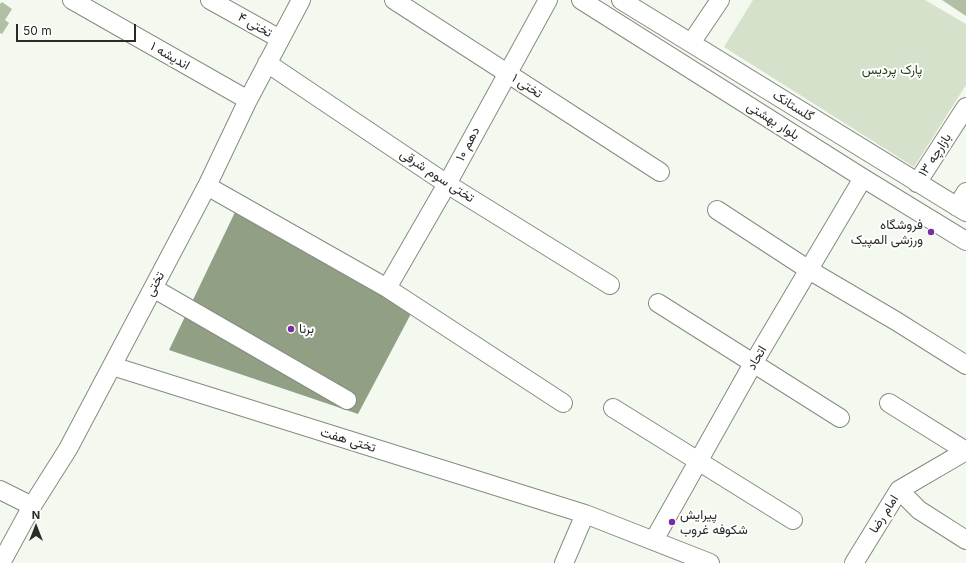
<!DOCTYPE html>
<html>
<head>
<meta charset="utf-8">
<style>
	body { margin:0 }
	#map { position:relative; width:966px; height:563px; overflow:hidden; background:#f3f9ef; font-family:Inter,sans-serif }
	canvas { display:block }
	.north { position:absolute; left:16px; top:507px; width:40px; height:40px; -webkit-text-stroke:3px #fff; paint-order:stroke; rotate:0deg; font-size:11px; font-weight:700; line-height:16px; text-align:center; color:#292b27 }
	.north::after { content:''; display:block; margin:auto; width:14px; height:18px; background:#292b27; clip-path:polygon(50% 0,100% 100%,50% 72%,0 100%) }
	.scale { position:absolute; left:16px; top:24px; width:120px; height:18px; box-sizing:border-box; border:2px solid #292b27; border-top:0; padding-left:5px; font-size:12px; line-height:14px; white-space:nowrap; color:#292b27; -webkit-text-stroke:3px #fff; paint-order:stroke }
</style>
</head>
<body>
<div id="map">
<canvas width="966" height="563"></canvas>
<div class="north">N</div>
<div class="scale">50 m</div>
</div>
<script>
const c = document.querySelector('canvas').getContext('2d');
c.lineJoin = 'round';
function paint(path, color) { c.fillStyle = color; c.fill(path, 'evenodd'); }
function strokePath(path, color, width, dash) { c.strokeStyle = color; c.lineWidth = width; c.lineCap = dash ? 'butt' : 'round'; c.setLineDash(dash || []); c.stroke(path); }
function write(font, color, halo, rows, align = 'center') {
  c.font = font + ' Inter,Vazirmatn,sans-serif'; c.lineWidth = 4; c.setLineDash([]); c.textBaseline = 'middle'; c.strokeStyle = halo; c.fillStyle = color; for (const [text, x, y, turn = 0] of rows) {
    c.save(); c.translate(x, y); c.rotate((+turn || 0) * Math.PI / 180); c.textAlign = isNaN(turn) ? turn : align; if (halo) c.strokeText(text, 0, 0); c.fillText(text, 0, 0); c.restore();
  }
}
paint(new Path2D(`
	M753,0H925L966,24V85L914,167L724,47Z`), '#d5e1cb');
paint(new Path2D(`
	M237,208L414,308L358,414L169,350Z`), '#919f85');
paint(new Path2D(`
	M942,0H966V16Z
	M2,2L12,9L5,20L9,23L2,34L0,33V4Z`), '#b1bfa4');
const minor = new Path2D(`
	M72,0L248,100
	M210,0L280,39
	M394,0L660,172
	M581,0L863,178L966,241
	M621,0L966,212
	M691,43L720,0
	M267,63L447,184L610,285
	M917,183L966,107
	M207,186L387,288L563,403
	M957,207L966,192
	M717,210L809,270L896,321L966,365
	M153,288L347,400
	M387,288L447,184L548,0
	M658,303L840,418
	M112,366L585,514L710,563
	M889,403L966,451
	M613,408L793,520
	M0,490L32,506
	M899,490L919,510L966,540
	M654,540L754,362L863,178
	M1,563L32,506L68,449L207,186L248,100L301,0
	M564,563L585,514
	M854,563L899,490L966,451`);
strokePath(minor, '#868b82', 20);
strokePath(minor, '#fff', 18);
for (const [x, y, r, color] of [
	[931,232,4,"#782ea0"],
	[291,329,4,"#782ea0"],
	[672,522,4,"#782ea0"]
]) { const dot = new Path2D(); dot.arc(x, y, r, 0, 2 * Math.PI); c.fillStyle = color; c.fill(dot); strokePath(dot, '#fff', 1.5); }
write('13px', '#292b27', '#fff', [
	["تختی ۴",255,25,29],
	["اندیشه ۱",170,56,30],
	["تختی ۱",527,86,33],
	["گلستانک",793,106,32],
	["بلوار بهشتی",773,121,32],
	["دهم ۱۰",468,144,-62],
	["بازارچه ۱۳",935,155,-57],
	["تختی سوم شرقی",437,176,33],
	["تختی",155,284,-62],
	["اتحاد",757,358,-60],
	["تختی هفت",348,440,17],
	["امام رضا",884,514,-58]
]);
write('13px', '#293e13', '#fff', [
	["پارک پردیس",892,70]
]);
write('13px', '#292b27', '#fff', [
	["فروشگاه",923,225,"right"],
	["ورزشی المپیک",923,240,"right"],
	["برنا",299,329],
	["پیرایش",680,515],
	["شکوفه غروب",680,530]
], 'left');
</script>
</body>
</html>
